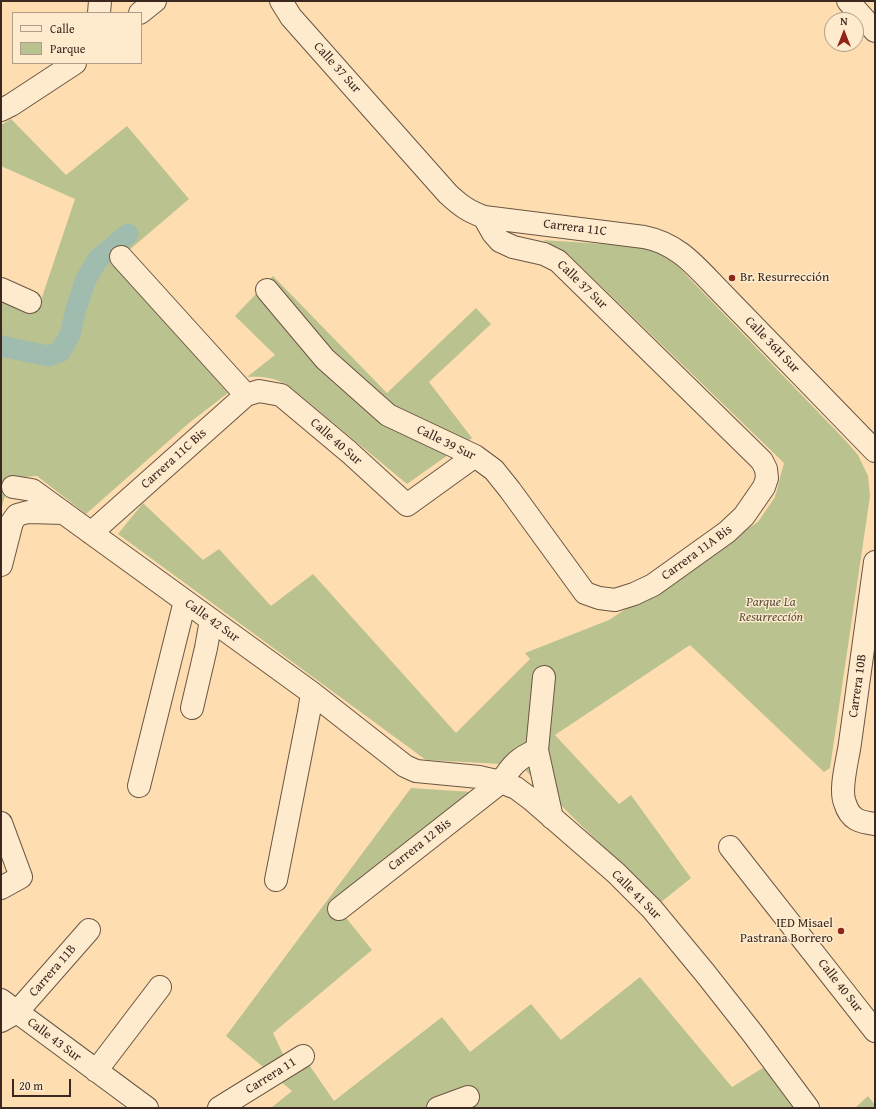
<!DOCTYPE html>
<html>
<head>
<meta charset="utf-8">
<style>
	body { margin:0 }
	#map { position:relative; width:876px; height:1109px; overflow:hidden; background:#fedeb1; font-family:"Gentium Book Plus",serif }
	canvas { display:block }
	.frame { position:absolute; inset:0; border:2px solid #3a2821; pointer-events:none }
	.legend { position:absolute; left:12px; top:12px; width:130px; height:52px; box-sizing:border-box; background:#feeacc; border:1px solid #b09c88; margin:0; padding:5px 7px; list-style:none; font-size:12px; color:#3a2821 }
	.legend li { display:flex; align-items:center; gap:8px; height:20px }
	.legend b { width:20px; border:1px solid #b09c88 }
	.north { position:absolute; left:824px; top:12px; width:40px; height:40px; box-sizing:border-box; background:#feeacc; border:1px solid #b09c88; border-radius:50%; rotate:0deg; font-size:11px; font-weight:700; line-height:16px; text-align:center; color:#3a2821 }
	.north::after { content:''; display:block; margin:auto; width:14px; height:18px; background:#8f2418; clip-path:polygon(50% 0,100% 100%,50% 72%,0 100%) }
	.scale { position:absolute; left:12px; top:1079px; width:59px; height:18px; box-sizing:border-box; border:2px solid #3a2821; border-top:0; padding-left:5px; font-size:12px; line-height:14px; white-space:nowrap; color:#3a2821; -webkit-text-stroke:3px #feeacc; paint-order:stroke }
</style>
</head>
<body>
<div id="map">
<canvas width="876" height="1109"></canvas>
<div class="frame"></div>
<ul class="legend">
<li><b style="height:5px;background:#feeacc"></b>Calle</li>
<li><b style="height:11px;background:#bac290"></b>Parque</li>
</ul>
<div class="north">N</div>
<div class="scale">20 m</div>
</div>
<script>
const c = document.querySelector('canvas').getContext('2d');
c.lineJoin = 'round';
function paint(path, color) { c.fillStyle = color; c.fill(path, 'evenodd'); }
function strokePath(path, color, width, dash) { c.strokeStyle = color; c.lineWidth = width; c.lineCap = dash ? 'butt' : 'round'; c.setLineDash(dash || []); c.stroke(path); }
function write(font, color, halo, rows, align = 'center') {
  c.font = font + ' "Gentium Book Plus",serif'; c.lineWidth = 3; c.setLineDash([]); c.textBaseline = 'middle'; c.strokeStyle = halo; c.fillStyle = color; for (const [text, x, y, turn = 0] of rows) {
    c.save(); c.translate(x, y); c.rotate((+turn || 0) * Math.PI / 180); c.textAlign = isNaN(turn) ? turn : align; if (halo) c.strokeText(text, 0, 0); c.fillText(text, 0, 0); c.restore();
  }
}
paint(new Path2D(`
	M11,119L66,175L127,126L189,199L114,263L145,300L228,393L189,423L86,514L37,476L10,478L1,510V296L37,312L75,199L1,166V125Z
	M543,240L633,246L655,249L668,256L845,440L858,455L868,476L870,496L830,768L824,772L690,645L555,735L619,804L631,795L691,878L660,903L520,765L426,760L118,534L143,503L203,560L219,549L271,606L313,574L456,733L530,659L525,653L609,620L758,522L775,497L784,463L569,255Z
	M273,276L387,393L476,308L491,324L429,382L472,438L407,484L289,386C274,378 265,376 247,377L275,355L235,316Z
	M411,788L487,793L339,909L372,950L273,1033L288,1065L303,1056L334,1101L442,1017L470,1052L531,1004L561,1040L640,977L732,1087L766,1066L794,1108H271L292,1091L226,1036Z
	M868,1096L875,1105V1108H855Z`), '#bac290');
strokePath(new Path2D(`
	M1,346L48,356L60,352L70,335L76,309L86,279L98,259L128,234`), '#a0bcae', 21);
const minor = new Path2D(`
	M281,1L291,17L448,194C461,206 468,211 484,217L644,237C675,243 692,262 713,284L875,451
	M848,1L875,31
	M99,13L100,1
	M140,13L155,1
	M1,110L11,105L75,63
	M121,257L246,395
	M1,289L30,302
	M267,290L325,359L388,415L475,456L494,470L510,490L585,593L599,598L615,600L634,594L653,585L727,532L744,516L764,487L767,478L766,469L762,461L756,455L558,261L544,254L513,247L500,241L493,233L484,217
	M13,487L32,490L312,693L405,766L416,771L479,777L501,782L516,788L532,800L616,873L652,909L705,973L753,1034L808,1108
	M91,533L246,395L259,391L281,395L349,452L407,505L475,456
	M875,562C867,623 858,683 850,743C848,759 839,789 845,803C850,820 860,822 875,824
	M1,565L12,522L17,515L28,512L64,513
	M544,677L537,750L552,818
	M192,708L206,648L211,620
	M139,786L185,601
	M1,823L21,877L1,888
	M730,847L875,1031
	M276,880L309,712L312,693
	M339,909L501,782C512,765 518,758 537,750
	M1,1000L147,1108
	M1,1021L17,1012L89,930
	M96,1071L160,987
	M219,1108L303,1056
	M438,1108L468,1097`);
strokePath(minor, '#6b5645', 24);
strokePath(minor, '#feeacc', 22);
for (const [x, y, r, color] of [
	[732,278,4,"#8f2418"],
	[841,931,4,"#8f2418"]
]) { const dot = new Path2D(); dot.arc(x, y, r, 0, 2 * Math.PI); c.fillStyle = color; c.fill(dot); strokePath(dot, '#feeacc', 1.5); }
write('13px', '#3a2821', '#feeacc', [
	["Calle 37 Sur",337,68,48],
	["Carrera 11C",575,228,7],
	["Calle 37 Sur",582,285,44],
	["Calle 36H Sur",772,345,46],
	["Calle 40 Sur",336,442,41],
	["Calle 39 Sur",446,443,26],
	["Carrera 11C Bis",174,459,-42],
	["Carrera 11A Bis",697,553,-36],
	["Calle 42 Sur",212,621,36],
	["Carrera 10B",858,686,-82],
	["Carrera 12 Bis",420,845,-38],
	["Calle 41 Sur",636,895,45],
	["Carrera 11B",53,971,-49],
	["Calle 40 Sur",840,986,52],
	["Calle 43 Sur",54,1040,37],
	["Carrera 11",271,1076,-32]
]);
write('13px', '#3a2821', '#feeacc', [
	["Br. Resurrección",740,278],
	["IED Misael",833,924,"right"],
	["Pastrana Borrero",833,939,"right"]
], 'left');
write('italic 13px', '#5a4e3d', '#feeacc', [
	["Parque La",771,603],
	["Resurrección",771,618]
]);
</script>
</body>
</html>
